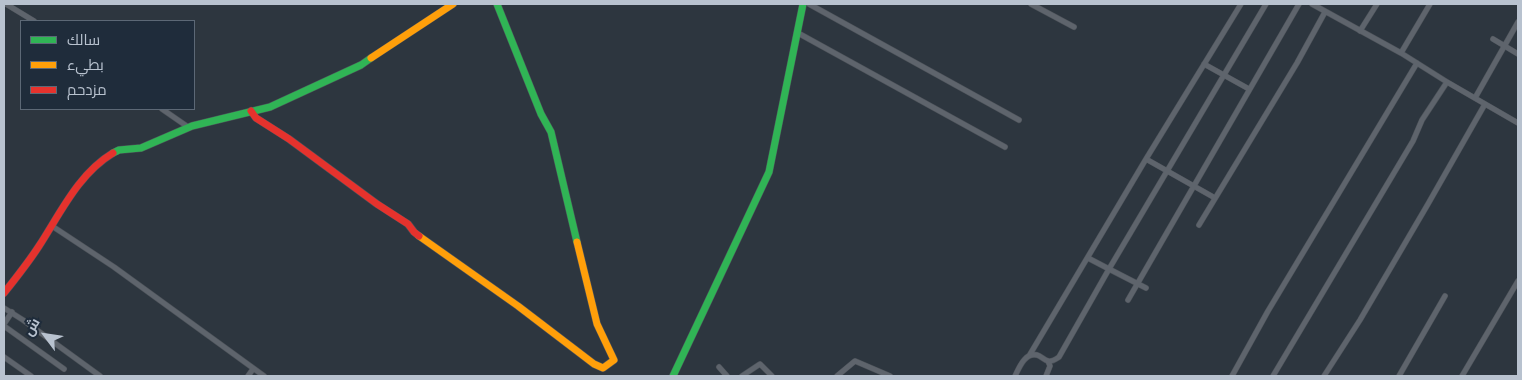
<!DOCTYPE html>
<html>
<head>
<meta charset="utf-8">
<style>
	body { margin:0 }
	#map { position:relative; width:1522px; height:380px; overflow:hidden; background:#2d363f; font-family:Karla,Cairo,sans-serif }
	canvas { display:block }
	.frame { position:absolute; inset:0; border:5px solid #b8c2cf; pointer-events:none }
	.legend { position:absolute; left:20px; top:20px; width:175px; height:90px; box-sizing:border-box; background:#1f2c3b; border:1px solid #5c6876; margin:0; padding:6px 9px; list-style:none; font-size:15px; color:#b8c2cf }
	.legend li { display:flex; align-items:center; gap:10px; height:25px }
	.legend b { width:25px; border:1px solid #5c6876 }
	.north { position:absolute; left:20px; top:310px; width:50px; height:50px; -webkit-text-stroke:4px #1f2c3b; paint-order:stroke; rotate:301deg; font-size:14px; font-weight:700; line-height:20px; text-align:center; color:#b8c2cf }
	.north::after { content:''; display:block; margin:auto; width:18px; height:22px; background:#b8c2cf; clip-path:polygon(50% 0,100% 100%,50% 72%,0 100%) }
</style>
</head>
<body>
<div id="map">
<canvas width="1522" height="380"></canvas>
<div class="frame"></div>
<ul class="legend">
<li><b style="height:6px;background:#30b455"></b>سالك</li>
<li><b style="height:6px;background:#ff9f0a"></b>بطيء</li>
<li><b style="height:6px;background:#e5322d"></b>مزدحم</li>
</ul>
<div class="north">ش</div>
</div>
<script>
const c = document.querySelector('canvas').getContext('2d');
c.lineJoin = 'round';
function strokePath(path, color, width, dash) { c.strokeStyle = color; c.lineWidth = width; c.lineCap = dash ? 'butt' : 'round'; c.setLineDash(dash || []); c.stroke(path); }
const street = new Path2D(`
	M6,4L34,21
	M809,4L1019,120
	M1031,4L1074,27
	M1312,4L1401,53L1447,82L1518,123
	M1360,31L1377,4
	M798,33L1005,147
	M1493,39L1518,54
	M1401,53L1430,4
	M1204,64L1249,89
	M1475,98L1518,22
	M162,109L188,127
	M1146,159L1215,198
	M1199,225L1297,63L1325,12
	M52,226L114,267L264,376
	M1088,258L1109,269L1266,4
	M1128,300L1299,4
	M4,308L23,320L100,376
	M4,324L12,312
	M4,326L64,369
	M1029,356L1146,159L1241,4
	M4,357L31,376
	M719,367L727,376
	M248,376L253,369
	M742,376L760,364L772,376
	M837,376L855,361L890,376
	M1015,376C1019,368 1025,352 1037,355C1041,356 1044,360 1048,361C1052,362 1056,359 1059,357L1109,269L1146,288
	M1046,376L1050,366L1048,361
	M1232,376L1268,311L1417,63
	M1273,376L1413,141L1422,120L1447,82
	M1324,376L1360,320L1428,204L1485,104
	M1399,376L1445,296
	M1462,376L1518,281`);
const fast = new Path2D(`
	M497,4L541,114L551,132L577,242
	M113,153L119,150L141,148L192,126L270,107L361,65L371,58
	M673,376L769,172L803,4`);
const slow = new Path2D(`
	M371,58L453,4
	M419,236L518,306L594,364L603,368L614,360L597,324L577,242`);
const jam = new Path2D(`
	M251,111L256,118L289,139L377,204L408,224L414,232L419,236
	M4,293C16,278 28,263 39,246C60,214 78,174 113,153`);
strokePath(street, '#4c5259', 6);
strokePath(fast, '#4c5259', 8);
strokePath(slow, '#4c5259', 8);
strokePath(jam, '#4c5259', 8);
strokePath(street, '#5e646c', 5);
strokePath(fast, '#30b455', 7);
strokePath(slow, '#ff9f0a', 7);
strokePath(jam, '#e5322d', 7);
</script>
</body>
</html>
